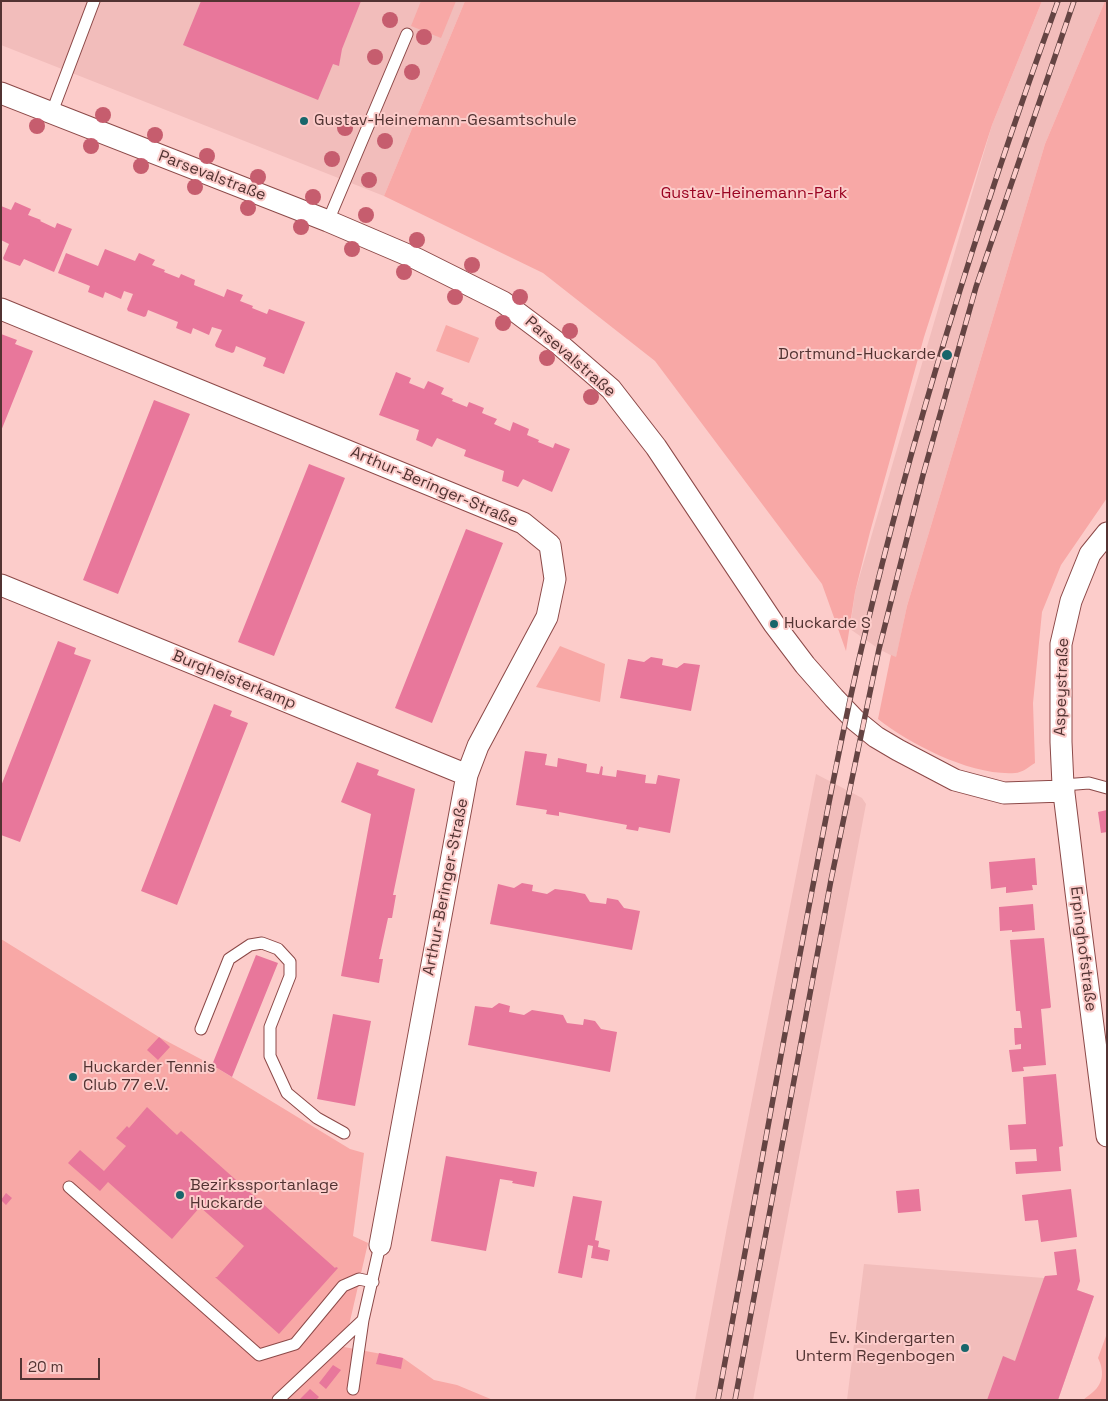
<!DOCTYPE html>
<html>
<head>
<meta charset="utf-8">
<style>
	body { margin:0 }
	#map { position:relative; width:1108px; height:1401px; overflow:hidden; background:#fcccca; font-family:"Space Grotesk",sans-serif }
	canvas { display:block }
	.frame { position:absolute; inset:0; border:2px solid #523332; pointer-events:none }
	.scale { position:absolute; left:20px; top:1358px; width:80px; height:22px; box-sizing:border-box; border:2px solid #523332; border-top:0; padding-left:6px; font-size:15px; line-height:18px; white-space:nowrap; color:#523332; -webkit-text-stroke:4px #fcccca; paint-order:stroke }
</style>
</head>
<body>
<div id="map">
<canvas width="1108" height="1401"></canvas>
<div class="frame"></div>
<div class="scale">20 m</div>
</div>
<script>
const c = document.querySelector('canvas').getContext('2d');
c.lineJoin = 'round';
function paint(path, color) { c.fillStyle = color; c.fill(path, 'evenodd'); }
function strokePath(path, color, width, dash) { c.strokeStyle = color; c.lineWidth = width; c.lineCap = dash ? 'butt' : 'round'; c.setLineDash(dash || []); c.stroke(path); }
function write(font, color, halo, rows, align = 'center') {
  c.font = font + ' "Space Grotesk",sans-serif'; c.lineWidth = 4; c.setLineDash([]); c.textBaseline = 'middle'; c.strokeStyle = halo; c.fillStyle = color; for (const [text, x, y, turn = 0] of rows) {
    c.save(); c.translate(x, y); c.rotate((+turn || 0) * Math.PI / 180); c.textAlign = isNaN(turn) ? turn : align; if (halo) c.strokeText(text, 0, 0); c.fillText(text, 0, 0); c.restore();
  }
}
paint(new Path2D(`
	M1,1H465L384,196L1,45Z
	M1042,1H1105L1045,144L907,606L896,658L879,649L850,629L855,592L992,125Z
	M816,774L862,798L866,804L753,1400H695L727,1227Z
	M864,1264L1044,1278L1094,1296L1058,1400H847Z`), '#f2bdbb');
paint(new Path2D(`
	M421,1H456L441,38L411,26Z
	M465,1H1042L992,125L924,337L870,532L855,592L846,651L822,584L655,361L543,273L384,196Z
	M1105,1H1107V498L1061,565L1042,612L1033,703L1035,763C1030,766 1022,773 1015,773C972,776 911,745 878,719L891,655L896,657L907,606L1045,144Z
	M446,325L479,338L469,363L436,351Z
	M560,646L605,664L600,702L536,687Z
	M1,939L159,1037L212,1065L350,1149L364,1153L353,1236L368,1243L344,1347L403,1358L434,1380L457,1385L493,1400H1Z
	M1106,1336L1107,1400H1083C1086,1397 1090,1395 1093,1392C1104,1383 1104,1370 1098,1358Z`), '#f8a8a6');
paint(new Path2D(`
	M201,1H361L342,49L339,66L333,64L318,100L183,45Z
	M15,202L31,209L28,215L41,220L40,221L55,228L57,223L72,229L54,272L24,259L20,266L4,260L3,258L9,244L1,240V206L11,210Z
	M105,249L135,261L139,253L155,260L152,265L165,270L164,272L179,278L181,274L195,280L194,285L224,297L227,289L243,295L240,301L253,306L252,308L267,314L269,309L305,322L284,374L263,366L266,358L236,346L234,352L232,353L216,347L215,345L222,330L212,327L209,335L193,328L191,334L176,328L178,322L148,310L146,316L144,317L128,311L127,309L133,294L124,291L121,299L105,292L103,298L88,292L90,286L58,273L66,253L98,266Z
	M1,334L17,340L15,344L33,351L1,431Z
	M396,372L411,378L409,383L424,389L428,381L444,388L441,394L453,399L452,401L467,407L469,402L484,408L482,413L497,419L494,424L510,431L513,422L529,429L527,435L539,440L538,442L553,448L555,443L570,449L552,492L523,479L518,487L502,481L504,471L464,456L466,450L437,438L432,447L416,440L419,430L379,415Z
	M154,400L190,414L118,594L83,580Z
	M309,464L345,478L274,656L238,642Z
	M466,529L503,543L432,723L395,708Z
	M58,641L76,648L74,654L91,660L20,842L1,835V786Z
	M651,657L663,659L662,665L677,668L684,663L700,665L691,711L620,698L628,659L644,662Z
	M214,704L232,711L230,716L248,723L177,905L141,891Z
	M525,751L547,754L545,765L557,767L558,758L587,764L586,772L599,774L601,766L603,767L602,775L616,777L617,770L646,775L645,783L656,784L658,775L680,779L670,833L639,827L638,831L626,829L627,825L559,812V816L546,814L547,810L516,805Z
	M357,762L379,770L377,775L415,789L393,895H396L392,918H388L379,959H383L379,983L341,976L371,814L341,802Z
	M1107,810V832L1101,833L1098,812Z
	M1035,858L1037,885H1032L1033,890L1006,893V887L991,889L989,862Z
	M522,883L533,885L532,891L547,894L555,889L570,891L585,894L590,902L606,904L607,898L618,900L624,908L640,911L632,950L490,924L498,884L514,888Z
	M1033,904L1035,930L1012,932V930L1000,931L999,907Z
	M1044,938L1051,1007L1050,1008L1041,1009L1046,1065L1023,1067L1024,1071L1012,1072L1009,1050L1021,1049V1044L1015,1045L1014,1028H1022L1020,1011H1016L1010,940Z
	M256,955L278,963L232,1077L212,1065Z
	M499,1003L510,1006L509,1012L524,1015L532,1010L563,1015L567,1023L583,1025L584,1019L595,1021L601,1029L617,1032L610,1072L468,1045L475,1006L492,1008Z
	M333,1014L371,1021L355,1106L317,1099Z
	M159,1037L170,1047L158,1060L147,1050Z
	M1056,1074L1063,1146L1059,1147L1061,1171L1016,1174L1015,1162L1037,1161L1036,1149L1010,1150L1008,1125L1026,1124L1023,1077Z
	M147,1107L177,1135L181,1131L335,1268L336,1267L338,1268L279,1334L215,1277H217L244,1246L200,1207L172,1239L108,1182L100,1191L68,1163L80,1150L104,1171L126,1146L116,1138L127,1126L129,1128Z
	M446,1156L537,1172L534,1187L512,1183L513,1181L500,1179L486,1251L431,1241Z
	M919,1189L921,1211L898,1213L896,1191Z
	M1071,1189L1077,1237L1041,1242L1038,1220L1025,1221L1022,1195Z
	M6,1193L12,1198L6,1205L1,1200Z
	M573,1196L602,1201L595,1240L599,1241L598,1247L610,1250L608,1261L591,1258L593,1246L588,1245L582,1278L558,1273Z
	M1076,1249L1080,1281L1077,1290L1094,1296L1058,1400H987L1003,1356L1015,1361L1044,1278L1045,1276L1057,1275L1054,1252Z
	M379,1353L403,1358L401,1369L376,1364Z
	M333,1365L341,1370L326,1389L319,1383Z
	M310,1389L319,1397L316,1400H299Z`), '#e8779b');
const service = new Path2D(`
	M52,112L94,1
	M328,221L407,34
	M1063,785L1089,783L1107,788
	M201,1029L229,959L250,945L262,943L278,949L290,962V976L270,1027V1056L287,1093L317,1118L344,1133
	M69,1187L259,1355L295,1344L343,1286L359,1279L373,1282
	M353,1389L363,1320
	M278,1400L363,1320L380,1245`);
const minor = new Path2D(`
	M1,93L328,221L417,259L503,302L559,344L611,389L656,447L774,624L805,665L834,698L855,720L876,737L898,750L955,780L1004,793L1064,791
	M1,309L523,523L550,545L555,579L547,617L478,746L467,775L380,1245
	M1107,533L1090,554L1071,601L1061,644V742L1063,785L1076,892L1107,1136
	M1,585L467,775`);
strokePath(service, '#8c4948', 13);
strokePath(minor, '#8c4948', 23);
strokePath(service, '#fff', 11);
strokePath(minor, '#fff', 21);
const rail = new Path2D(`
	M718,1400C749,1233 778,1067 810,901C827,813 843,725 864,638C915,422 982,210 1058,1
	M735,1400L831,880L879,649L923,475L976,287L1074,1`);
strokePath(rail, '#654443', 5.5);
strokePath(rail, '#fcccca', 4, [11]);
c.fillStyle = '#c65d6e';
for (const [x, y] of [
	[390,20],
	[424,37],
	[375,57],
	[412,72],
	[103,115],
	[37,126],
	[345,128],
	[155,135],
	[385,141],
	[91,146],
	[207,156],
	[332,159],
	[141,166],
	[258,177],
	[369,180],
	[195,187],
	[313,197],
	[248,208],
	[366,215],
	[301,227],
	[417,240],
	[352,249],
	[472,265],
	[404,272],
	[455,297],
	[520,297],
	[503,323],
	[570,331],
	[547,358],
	[591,397]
]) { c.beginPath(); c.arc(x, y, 8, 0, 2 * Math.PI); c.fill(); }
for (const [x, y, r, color] of [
	[304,121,5,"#18666b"],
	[947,355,6,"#18666b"],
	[774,624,5,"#18666b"],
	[73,1077,5,"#18666b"],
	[180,1195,5,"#18666b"],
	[965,1348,5,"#18666b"]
]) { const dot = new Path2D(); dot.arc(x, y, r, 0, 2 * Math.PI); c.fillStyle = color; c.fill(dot); strokePath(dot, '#fcccca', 2); }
write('16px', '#523332', '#fcccca', [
	["Gustav-Heinemann-Gesamtschule",314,121],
	["Dortmund-Huckarde",936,355,"right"],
	["Huckarde S",784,624],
	["Huckarder Tennis",83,1068],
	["Club 77 e.V.",83,1086],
	["Bezirkssportanlage",190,1186],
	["Huckarde",190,1204],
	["Ev. Kindergarten",955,1339,"right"],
	["Unterm Regenbogen",955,1357,"right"]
], 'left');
write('16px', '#523332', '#fcccca', [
	["Parsevalstraße",212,176,21],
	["Parsevalstraße",570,357,41],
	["Arthur-Beringer-Straße",434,487,23],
	["Burgheisterkamp",234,680,22],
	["Aspeystraße",1062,687,-88],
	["Arthur-Beringer-Straße",446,887,-79],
	["Erpinghofstraße",1083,949,83]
]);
write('16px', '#9a0322', '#fcccca', [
	["Gustav-Heinemann-Park",754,194]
]);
</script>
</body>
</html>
